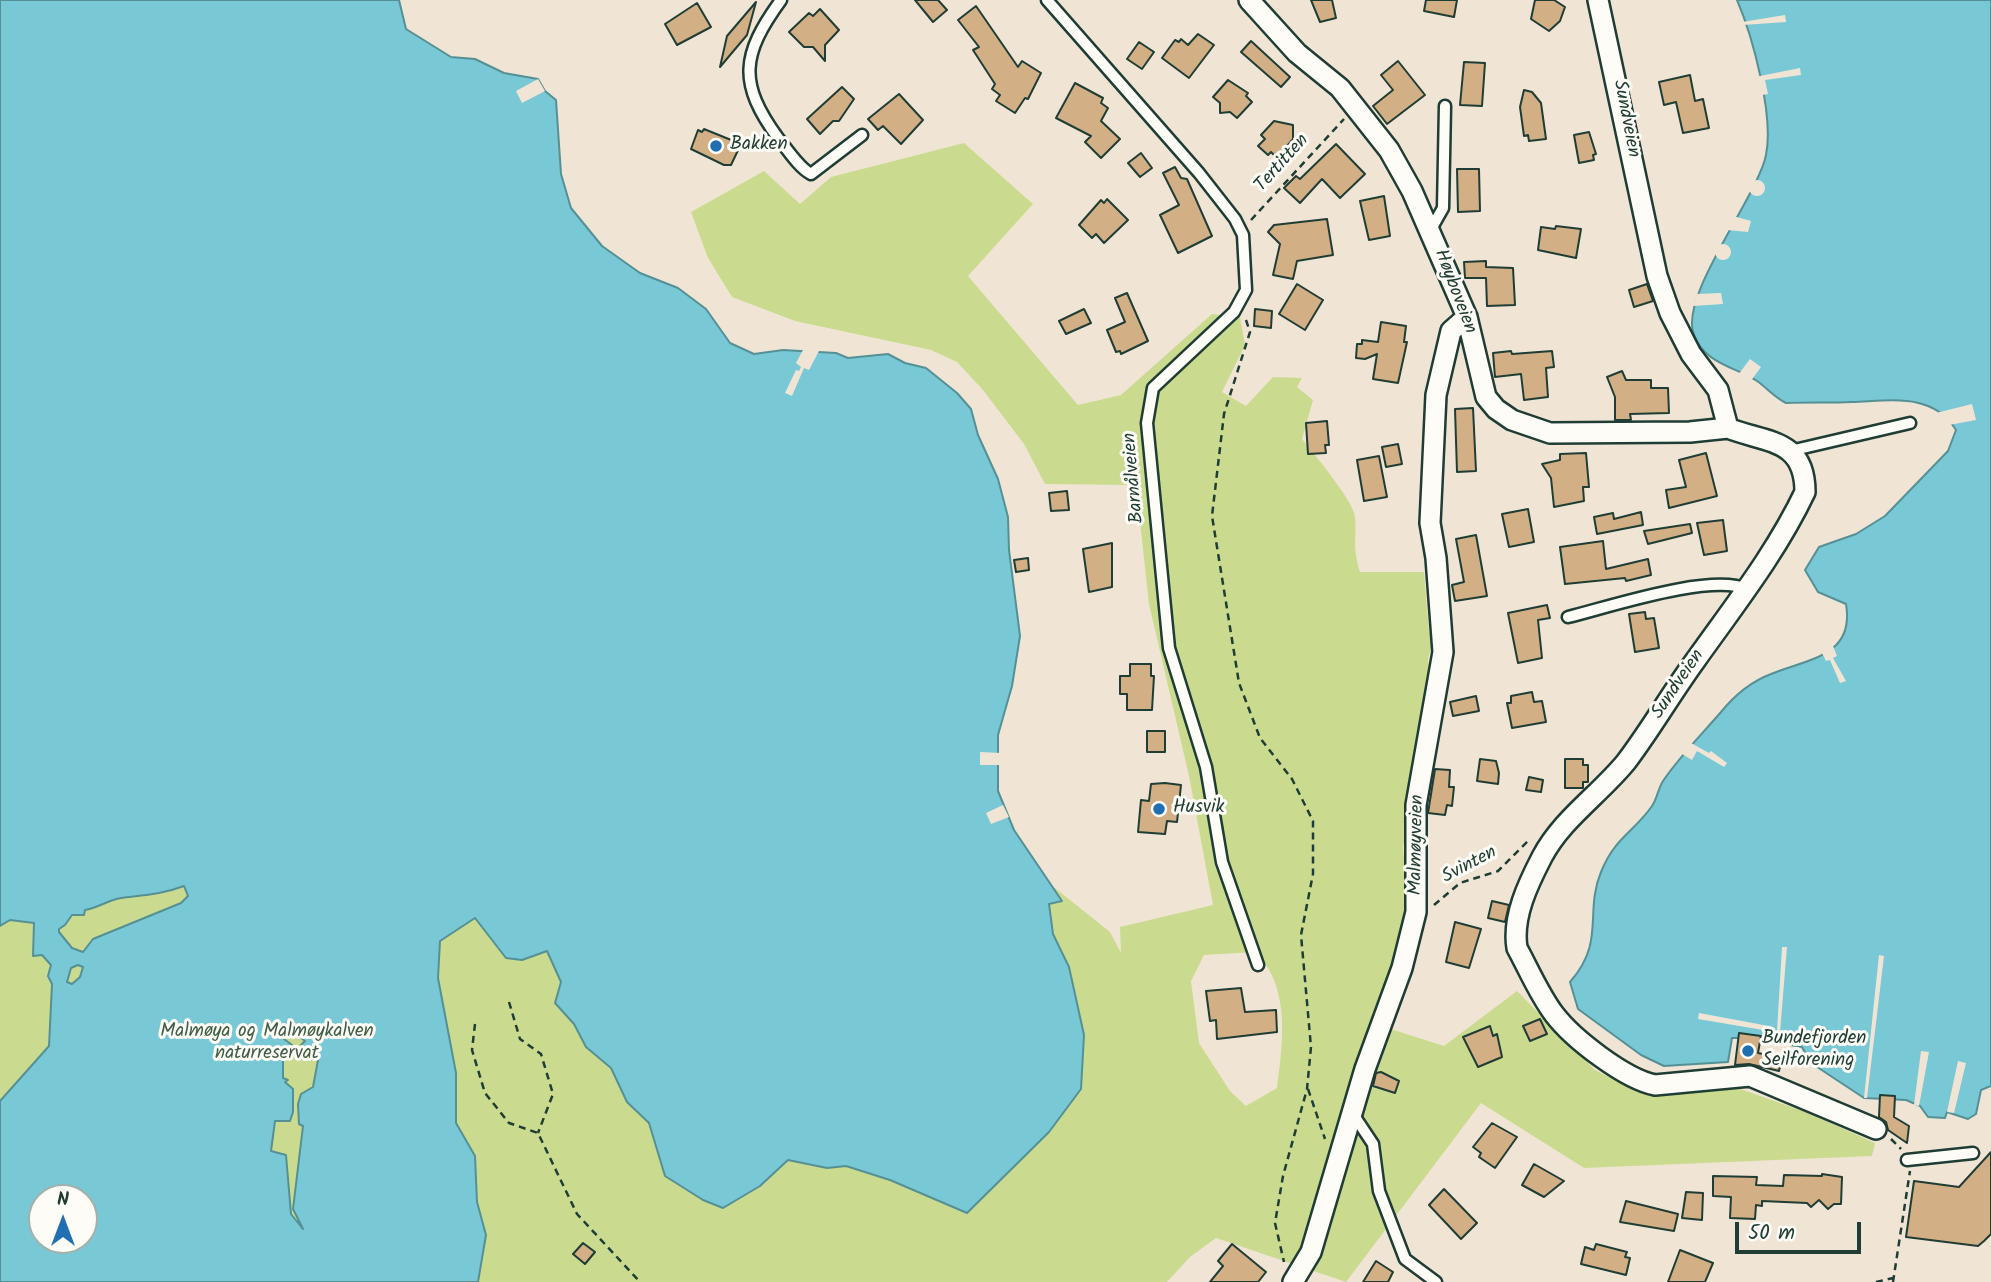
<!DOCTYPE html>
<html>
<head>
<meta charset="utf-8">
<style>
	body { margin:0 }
	#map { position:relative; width:1991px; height:1282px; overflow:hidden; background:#f0e5d5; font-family:Kalam,sans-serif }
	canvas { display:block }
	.north { position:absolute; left:28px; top:1184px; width:70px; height:70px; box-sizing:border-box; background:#fdfcf7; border:2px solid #a4b0a9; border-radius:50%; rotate:0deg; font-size:19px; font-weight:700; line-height:28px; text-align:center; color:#1f3d34 }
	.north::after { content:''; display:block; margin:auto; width:24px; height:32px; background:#1f6fb2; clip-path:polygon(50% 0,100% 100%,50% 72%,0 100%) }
	.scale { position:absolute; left:1735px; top:1222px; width:126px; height:32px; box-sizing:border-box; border:4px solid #1f3d34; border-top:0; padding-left:9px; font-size:21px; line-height:24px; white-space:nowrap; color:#1f3d34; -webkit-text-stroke:5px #fdfcf7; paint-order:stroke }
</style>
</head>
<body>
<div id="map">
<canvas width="1991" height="1282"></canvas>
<div class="north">N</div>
<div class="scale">50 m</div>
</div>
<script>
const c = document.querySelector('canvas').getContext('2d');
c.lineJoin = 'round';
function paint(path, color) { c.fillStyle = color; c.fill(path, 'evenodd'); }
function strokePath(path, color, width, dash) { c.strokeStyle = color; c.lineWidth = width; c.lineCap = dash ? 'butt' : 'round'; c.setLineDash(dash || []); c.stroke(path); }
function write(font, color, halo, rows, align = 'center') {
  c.font = font + ' Kalam,sans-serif'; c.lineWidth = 6; c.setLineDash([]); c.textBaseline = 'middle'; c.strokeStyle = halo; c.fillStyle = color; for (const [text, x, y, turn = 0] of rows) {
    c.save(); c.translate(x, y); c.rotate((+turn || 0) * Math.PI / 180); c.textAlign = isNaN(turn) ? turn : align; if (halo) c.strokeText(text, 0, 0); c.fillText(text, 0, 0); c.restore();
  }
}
paint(new Path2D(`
	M964,143L1033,204L968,276L1078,405L1121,395L1212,314L1240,317L1245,345L1222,392L1246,406L1273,377L1302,378L1297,387L1313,400L1302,439C1313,453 1354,501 1355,517C1357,541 1352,546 1360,572H1424L1429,632L1434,636L1428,659L1430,693L1403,847L1408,909L1401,942L1375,1024L1444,1046L1517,991L1595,1070L1628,1087L1664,1093L1726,1084L1806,1112L1875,1143L1872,1156L1584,1168L1481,1103L1346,1282L1216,1238L1190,1257L1167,1282H0V791L1055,888L1110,932L1121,953L1120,927L1213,905L1189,776L1149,604L1136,485L1045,484L1024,444L983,390L957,362L931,350L795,321L732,297L708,258L691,212L764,171L800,204L831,177ZM1255,952C1291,986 1283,1043 1277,1088L1246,1106L1230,1091L1199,1043L1191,981L1204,955ZM42,1198H84V1240H42Z`), '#cadb8f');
const water = new Path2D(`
	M0,0H399L406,29L451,57L475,59L504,73L538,79L545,91L556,100L561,174L571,208L602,246L640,273L678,288L706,309L730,343L754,354L783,350L836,353L848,358L888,354L905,363L926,368L957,393L971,409L978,435L998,479L1008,517L1009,550L1020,636L1012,686L998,735V791L1014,830L1062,901L1049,904L1053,934L1069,967L1084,1035L1081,1089L1049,1132L967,1213L890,1180L846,1166L827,1168L788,1160L760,1186L723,1208L703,1200L665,1176L649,1123L627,1102L611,1068L586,1047L574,1024L555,1003L561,982L547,951L522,960L506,958L475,918L440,941L438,978L456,1073V1123L475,1156L477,1202L486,1235L478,1282H0V1101L49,1046L52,984L48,976L51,965L42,955L33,956L34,923L10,920L0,926ZM184,886L188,896L181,903L93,939L83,952L72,948L59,932V929L65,925L72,915H84L85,910C98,908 108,900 121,898C144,895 163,894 184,886ZM78,965L83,967L80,977L72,984L67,982L71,968ZM294,1029H301V1038L305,1041L301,1045L302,1059L318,1060L313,1087L301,1094L298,1104L299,1124L303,1126L293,1209L303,1229L291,1214L286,1155L271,1151L275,1121H290L293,1112V1089L285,1082L288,1080L283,1078V1054L290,1052L292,1045L284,1039ZM42,1198H84V1240H42Z
	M1737,0H1991V1086L1981,1090L1976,1114L1968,1119L1947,1112L1945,1118L1928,1117L1920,1106L1906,1100L1864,1098L1811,1063L1802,1047L1790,1045L1782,1037L1783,1032L1773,1030L1772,1037L1768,1038H1732L1728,1062L1664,1066L1641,1055L1578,1009L1570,982C1606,941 1584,913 1601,872C1615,837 1634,832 1652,806C1657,799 1658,789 1663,781C1679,757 1702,734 1721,712C1734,696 1750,682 1771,674C1807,659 1855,657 1846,604L1818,592L1805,570L1819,547L1856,534L1885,516L1948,451L1956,430C1933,392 1890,401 1852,402C1829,403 1808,402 1786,403C1774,397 1767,388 1757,381C1736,367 1705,364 1694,335C1678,297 1758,196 1766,155C1774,116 1753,37 1737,0Z`);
paint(water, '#79c8d5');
strokePath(water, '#559095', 2);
paint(new Path2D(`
	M1785,15L1786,22L1743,25L1742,22Z
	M1800,68L1801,75L1765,80L1768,94L1762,95L1755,77Z
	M538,79L545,91L522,103L516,91Z
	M1749 188a8 8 0 1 1 16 0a8 8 0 1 1-16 0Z
	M1733,216L1751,221L1748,232L1727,230Z
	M1715 252a8 8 0 1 1 16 0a8 8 0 1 1-16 0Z
	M1721,293L1723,304L1693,306L1697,294Z
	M804,348L820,349L809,370L804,368L792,396L785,393L796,370L799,371L801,367L796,363Z
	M1750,359L1761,367L1750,382L1738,375Z
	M1972,404L1976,420L1949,425L1936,413Z
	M1833,646L1837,656L1833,658L1846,681L1840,683L1830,660L1826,661L1821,651Z
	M1691,743L1709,753L1711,751L1727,763L1724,767L1697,751L1692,760L1682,754Z
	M980,752L1001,753V765H980Z
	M1003,805L1009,817L991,824L986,813Z
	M1782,947H1787L1780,1032L1777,1031Z
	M1879,955L1884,956L1867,1098H1864Z
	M1699,1013L1769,1026L1766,1038H1763V1030L1698,1019Z
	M1921,1051L1929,1052L1919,1106L1914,1105Z
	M1958,1061L1966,1063L1954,1113L1947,1112Z`), '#f0e5d5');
const building = new Path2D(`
	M915,0H938L947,10L933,22Z
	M1311,0H1332L1336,18L1320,22Z
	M1426,0H1457L1454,17L1424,11Z
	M1535,0H1554L1565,7L1560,21L1549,31L1531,19Z
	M756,2L747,35L720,67L727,36Z
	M697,3L711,27L677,45L665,24Z
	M976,6L1018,67L1022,61L1041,73L1028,99L1025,98L1015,113L996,101L1000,95L992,89L995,84L973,50L979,47L958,20Z
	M820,9L839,30L825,45V61L813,47H804L789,32L809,13L813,16Z
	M1198,34L1214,45L1189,78L1162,58L1175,40L1179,42L1181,39L1188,45Z
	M1251,41L1290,77L1281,87L1241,52Z
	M1139,42L1154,52L1142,69L1127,59Z
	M1398,61L1425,95L1387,124L1373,106L1393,90L1381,75Z
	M1464,62L1485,63L1482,106L1460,105Z
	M1690,75L1695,101L1703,99L1709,128L1683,133L1676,102L1664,105L1659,82Z
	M1228,80L1248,93L1246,96L1252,102L1237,118L1230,112L1220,113V103L1213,97Z
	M1075,83L1103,98L1101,103L1108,108L1101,121L1120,139L1101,158L1085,142L1091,136L1056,118Z
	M842,87L854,99L839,121H833L820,134L807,119Z
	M1524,90L1532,92L1541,103L1546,139L1529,141L1528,135L1524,136L1520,107Z
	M899,94L923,120L901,144L883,126L878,130L868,119Z
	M1274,121L1293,125V139L1277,158L1271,152L1268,155L1258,146L1265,139L1261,135Z
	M704,129L741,144L731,165H724L691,149L698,130L702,132Z
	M1589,132L1596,154L1593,155L1594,160L1579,163L1574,135Z
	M1336,144L1365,174L1340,198L1322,179L1300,203L1284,188L1296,176L1300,179Z
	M1141,153L1152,168L1140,177L1128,163Z
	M1175,167L1181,178L1187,179L1212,236L1178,253L1160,215L1179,205L1163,173Z
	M1457,169H1479L1480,211L1458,212Z
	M1384,196L1390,236L1369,240L1360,201Z
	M1107,199L1128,220L1104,243L1096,234L1092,238L1079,225L1101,200L1104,203Z
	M1327,219L1333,255L1297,261L1293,279L1273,275L1280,244L1268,232L1274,225Z
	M1556,226L1581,229L1576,258L1538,250L1541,227L1555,229Z
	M1486,261V267L1513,268L1515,305L1487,306L1486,278H1465L1464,262Z
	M1297,284L1323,300L1305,330L1279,314Z
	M1647,284L1653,301L1634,307L1629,290Z
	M1127,293L1148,341L1121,354L1120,351L1116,352L1107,330L1125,322L1115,298Z
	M1084,309L1091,323L1066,334L1059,321Z
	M1255,309L1272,311L1271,328L1254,326Z
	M1381,322L1406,326L1404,342H1407L1398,383L1373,379L1377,354L1365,359L1356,358L1357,344H1362V340L1378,342Z
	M1511,351L1512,354L1552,351L1554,367L1546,368L1548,397L1524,400L1521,374L1495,377L1493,353Z
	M1622,371L1626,380H1651V388H1668L1669,413L1630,414L1631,420H1615V397L1607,377Z
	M1473,408L1476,471L1457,472L1455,409Z
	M1327,421L1329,445H1325L1326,453L1308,454L1306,423Z
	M1398,444L1402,464L1386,467L1382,447Z
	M1586,453L1589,487H1583L1584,501L1554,507L1551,478L1542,464L1560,460V454Z
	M1706,453L1717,496L1669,508L1666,490L1686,487L1679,460Z
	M1379,456L1387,497L1364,501L1357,460Z
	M1067,491L1069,510L1051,511L1049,493Z
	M1528,509L1534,542L1509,547L1502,514Z
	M1641,512L1643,525L1597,534L1594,517L1613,513L1614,519Z
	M1723,520L1727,551L1704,555L1697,523Z
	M1690,524L1692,533L1648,544L1644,531Z
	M1476,535L1487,596L1455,601L1452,585L1464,582L1456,539Z
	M1603,541L1606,569L1648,559L1651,575L1626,581L1625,578L1565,584L1560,547Z
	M1112,543V587L1089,592L1083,549Z
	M1028,558L1029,570L1016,572L1014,560Z
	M1547,605L1550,618L1538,620L1542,658L1518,663L1508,613Z
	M1645,612L1646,619L1654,618L1659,648L1635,652L1629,614Z
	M1130,664H1151V676H1154L1152,710H1127V694H1120V676H1130Z
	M1532,692L1534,702L1542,701L1546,722L1512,728L1507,703H1511V696Z
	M1476,696L1479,711L1453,716L1450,702Z
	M1147,731H1165V752H1147Z
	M1480,759L1496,761L1499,773L1498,784L1477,781Z
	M1565,759H1583V765H1588V782H1583V788H1565Z
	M1435,769L1450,770L1449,787H1454L1452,806L1447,805L1445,815L1428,813Z
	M1529,777L1543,780L1541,792L1526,790Z
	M1165,783L1181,785L1177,822L1167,821L1165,834L1138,832L1141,800L1149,801L1151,784Z
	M1492,901L1509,905L1505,922L1488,918Z
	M1455,922L1481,929L1469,968L1446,962Z
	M1241,988L1245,1012L1276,1010L1277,1032L1217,1039L1216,1020L1210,1021L1206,991Z
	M1540,1019L1547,1034L1530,1041L1523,1026Z
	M1490,1026L1493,1036L1497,1034L1502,1057L1478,1067L1463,1037Z
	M1739,1033L1761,1036L1758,1053L1782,1058L1779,1071L1749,1064L1735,1065Z
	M1381,1072L1399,1081L1395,1093L1373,1086L1376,1073Z
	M1880,1095L1895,1096L1894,1117L1909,1126L1907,1143L1888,1130L1886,1122L1879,1117Z
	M1492,1123L1517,1137L1495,1168L1479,1157L1481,1153L1473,1147Z
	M1991,1152V1234L1984,1241L1978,1246L1906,1237L1914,1181L1959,1187Z
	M1534,1164L1564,1181L1544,1197L1522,1185Z
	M1822,1174L1842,1177L1841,1204H1834L1828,1209L1819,1200L1811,1207L1807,1203L1762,1201V1206L1756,1205L1755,1219L1730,1218L1731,1197L1713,1196V1176L1757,1177L1756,1185L1783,1186L1784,1175L1822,1176Z
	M1444,1189L1477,1223L1461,1239L1429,1205Z
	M1686,1192L1703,1193L1702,1220L1682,1218Z
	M1626,1201L1678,1214L1674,1231L1620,1222Z
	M583,1243L595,1252L585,1264L573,1254Z
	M1232,1244L1266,1272L1258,1282H1210L1223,1266L1218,1261Z
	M1596,1244L1627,1252L1625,1257L1630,1258L1626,1275L1581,1264L1585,1247L1594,1250Z
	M1680,1250L1713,1263L1705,1282H1668Z
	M1376,1261L1393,1272L1388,1282H1363Z`);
paint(building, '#d3af85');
strokePath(building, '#1f3d34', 2);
const service = new Path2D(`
	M781,0C741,55 738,83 778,138C787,149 799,168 811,174L862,135
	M1047,0L1199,173L1235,219L1243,235L1246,290L1234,312L1153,388L1147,423L1169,648L1206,767L1222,862L1258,965
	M1430,231L1443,208L1445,106
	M1790,451L1910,423
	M1568,617C1609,607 1710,573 1747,589
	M1353,1114L1373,1144L1379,1191L1405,1259L1436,1282
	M1907,1160L1973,1153`);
const minor = new Path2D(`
	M1249,0L1297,53L1340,88L1389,150L1412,191L1467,317L1486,397L1496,409L1512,420L1550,433L1690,432L1728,428
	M1598,0L1657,276L1670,313L1691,354L1718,390L1728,428C1765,443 1805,438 1805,492C1776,553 1734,606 1695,661C1671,694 1651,729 1626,762C1599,795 1562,819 1542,857C1528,884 1512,917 1517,948C1529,970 1539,994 1554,1014C1573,1039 1625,1079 1655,1085L1750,1076L1876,1129
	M1293,1282L1311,1252L1365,1069L1402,968L1416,912V805L1443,652L1436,558L1430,523L1436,395L1451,331L1467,317`);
strokePath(service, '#1f3d34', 15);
strokePath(minor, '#1f3d34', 24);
strokePath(new Path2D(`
	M1251,220L1344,119
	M1246,320L1250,332L1224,414L1212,516L1239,683L1260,738L1292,779L1313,821V874L1301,935L1311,1047L1307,1089L1283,1176L1275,1223L1284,1262
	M1434,905L1460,883L1498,871L1530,839
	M509,1002L520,1039L541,1054L553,1094L538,1133
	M475,1024L472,1050L485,1093L509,1123L538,1133L577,1214L640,1282
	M1308,1089L1325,1139
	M1891,1139L1901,1149
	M1876,1282L1893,1278
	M1893,1282L1910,1171`), '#1f3d34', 2.5, [7, 5]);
strokePath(service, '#fdfcf7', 10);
strokePath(minor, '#fdfcf7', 19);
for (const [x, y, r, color] of [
	[716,146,7,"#1f6fb2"],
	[1159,809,7,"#1f6fb2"],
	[1748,1051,7,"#1f6fb2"]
]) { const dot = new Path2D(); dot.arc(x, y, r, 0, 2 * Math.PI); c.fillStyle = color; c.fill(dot); strokePath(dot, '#fdfcf7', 2.5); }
write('19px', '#1f3d34', '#fdfcf7', [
	["Sundveien",1625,119,79],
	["Tertitten",1283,164,-48],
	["Høyboveien",1454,292,69],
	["Barnålveien",1135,478,-95],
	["Sundveien",1679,685,-56],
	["Malmøyveien",1418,845,-89],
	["Svinten",1470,866,-28]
]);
write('19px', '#1f3d34', '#fdfcf7', [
	["Bakken",730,146],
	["Husvik",1173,809],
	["Bundefjorden",1762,1040],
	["Seilforening",1762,1062]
], 'left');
write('19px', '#415d46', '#fdfcf7', [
	["Malmøya og Malmøykalven",267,1033],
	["naturreservat",267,1055]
]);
</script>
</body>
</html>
